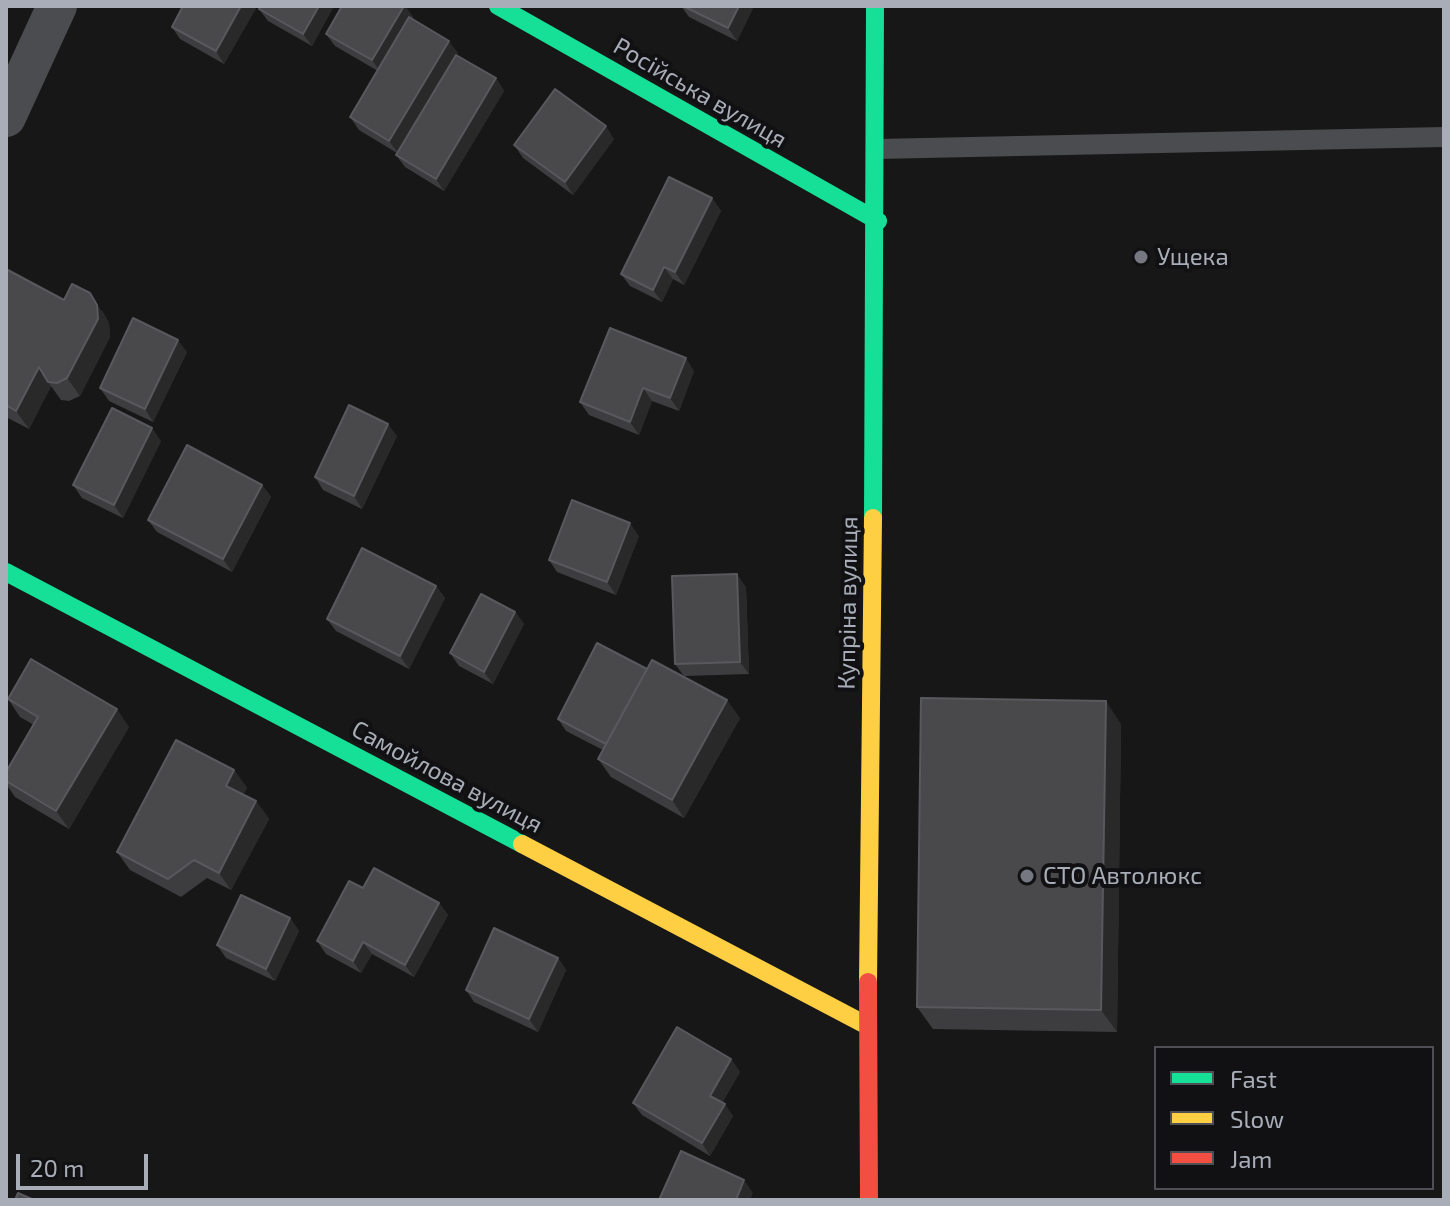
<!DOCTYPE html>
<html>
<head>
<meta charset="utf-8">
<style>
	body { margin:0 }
	#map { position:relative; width:1450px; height:1206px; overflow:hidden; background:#171717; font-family:"Exo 2",sans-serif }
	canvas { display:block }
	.frame { position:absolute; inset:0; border:8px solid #a8adb8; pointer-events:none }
	.legend { position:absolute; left:1154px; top:1046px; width:280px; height:144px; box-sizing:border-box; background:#111113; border:2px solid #4d4f55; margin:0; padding:10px 14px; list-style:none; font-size:24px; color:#a8adb8 }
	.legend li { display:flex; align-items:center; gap:16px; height:40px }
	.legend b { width:40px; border:2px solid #4d4f55 }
	.scale { position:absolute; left:16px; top:1154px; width:132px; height:36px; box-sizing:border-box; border:4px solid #a8adb8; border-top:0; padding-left:10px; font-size:24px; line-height:28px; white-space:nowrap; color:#a8adb8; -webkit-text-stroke:6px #111113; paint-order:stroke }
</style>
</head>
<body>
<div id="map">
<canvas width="1450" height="1206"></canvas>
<div class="frame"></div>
<ul class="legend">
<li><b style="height:10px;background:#16e098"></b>Fast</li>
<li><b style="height:10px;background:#ffcf43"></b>Slow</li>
<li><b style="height:10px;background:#f24e42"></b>Jam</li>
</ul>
<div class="scale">20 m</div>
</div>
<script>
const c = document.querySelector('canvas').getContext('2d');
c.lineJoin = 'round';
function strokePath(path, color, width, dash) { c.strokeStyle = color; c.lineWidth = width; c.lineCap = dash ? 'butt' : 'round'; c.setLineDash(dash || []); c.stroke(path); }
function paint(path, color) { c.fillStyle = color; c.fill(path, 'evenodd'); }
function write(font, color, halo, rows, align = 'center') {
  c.font = font + ' "Exo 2",sans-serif'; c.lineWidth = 8; c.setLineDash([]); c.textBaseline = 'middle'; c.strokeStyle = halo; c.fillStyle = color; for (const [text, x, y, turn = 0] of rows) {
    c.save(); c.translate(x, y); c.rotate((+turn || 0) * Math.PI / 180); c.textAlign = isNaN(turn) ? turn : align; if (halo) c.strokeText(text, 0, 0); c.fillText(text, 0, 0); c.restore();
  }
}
strokePath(new Path2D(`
	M877,149L1444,137`), '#4b4c50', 20);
strokePath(new Path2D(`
	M6,117L57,6`), '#4b4c50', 40);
strokePath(new Path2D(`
	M498,6L878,221
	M873,518L875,6
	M6,572L522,844`), '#16e098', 18);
strokePath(new Path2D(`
	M522,844L866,1025
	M868,982L873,518`), '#ffcf43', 18);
strokePath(new Path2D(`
	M868,982L869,1200`), '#f24e42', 18);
paint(new Path2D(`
	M183,6H254L256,8L224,64L180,39L172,27Z
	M261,6H334L312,46L268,21L259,9Z
	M342,6H405L413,17L412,19L458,53L456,55L496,78L504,91L444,191L405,167L396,155L397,153L359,130L350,117L378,71L335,46L326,34Z
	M681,6H754L737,41L689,17Z
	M614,139L573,195L523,158L514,145Z
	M712,198L721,211L684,285L673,279L662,302L630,286L621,274Z
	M6,269L64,300L102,311L109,323L110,337L80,396L69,401L61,400L51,386L29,429L6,417Z
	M187,352L153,422L109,401L100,388Z
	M694,371L679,411L652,401L639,435L589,415L580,402Z
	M397,436L362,509L323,490L315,477Z
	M161,441L123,518L82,498L73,485Z
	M262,485L271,497L232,572L157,532L148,520Z
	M639,536L616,595L557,572L549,560Z
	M436,586L445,598L409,669L336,631L327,619Z
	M746,587L749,674L684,676L675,664Z
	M515,612L524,624L493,684L459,666L450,653Z
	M8,699L129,727L69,829L15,797L6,784V772L34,725L20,717Z
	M740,718L684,818L611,777L598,759L603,750L566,731L558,719Z
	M1121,724L1117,1032L933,1029L917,1007Z
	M234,770L247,788L243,794L256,801L269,819L231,890L207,878L181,897L130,870L117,852Z
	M363,888L439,903L448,915L414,977L372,954L361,973L326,954L317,941Z
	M290,918L299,931L275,981L226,958L217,945Z
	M558,958L566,970L538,1032L474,1002L466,990Z
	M731,1059L740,1072L722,1103L733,1116L710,1156L642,1115L633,1103Z`), '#3d3d3f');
paint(new Path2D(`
	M241,6H254L256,8L224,64L216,51Z
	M319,6H334L312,46L303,34Z
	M404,6H405L413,17L381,73L372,60Z
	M739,6H754L737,41L728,28Z
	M449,41L458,53L398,153L389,141Z
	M496,78L504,91L444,191L436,179Z
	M606,126L614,139L573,195L565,182Z
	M712,198L721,211L684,285L675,272Z
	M664,267L673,279L662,302L653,290Z
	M90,293L109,323L110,337L80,396L67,378Z
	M178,340L187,352L153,422L145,409Z
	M686,358L694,371L679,411L670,398Z
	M39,367L51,386L29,429L16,411Z
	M643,388L652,401L639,435L630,422Z
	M388,424L397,436L362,509L354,496Z
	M152,428L161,441L123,518L114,505Z
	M262,485L271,497L232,572L223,559Z
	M630,523L639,536L616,595L607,582Z
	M737,574L746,587L749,674L740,662Z
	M436,586L445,598L409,669L400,656Z
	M515,612L524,624L493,684L484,672Z
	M727,700L740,718L684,818L672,800Z
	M1106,701L1121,724L1117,1032L1101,1010Z
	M117,709L129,727L69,829L56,811Z
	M234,770L247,788L238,804L226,786Z
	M256,801L269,819L231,890L219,873Z
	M439,903L448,915L414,977L405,965Z
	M290,918L299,931L275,981L266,969Z
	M363,942L372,954L361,973L353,961Z
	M558,958L566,970L538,1032L529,1019Z
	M731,1059L740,1072L719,1108L710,1096Z
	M725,1104L733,1116L710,1156L702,1143Z
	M744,1180L753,1193L750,1200H736Z`), '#29292a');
const building = new Path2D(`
	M183,6H241L216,51L172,27Z
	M261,6H319L303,34L259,9Z
	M342,6H404L372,60L326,34Z
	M683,6H739L728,28Z
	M409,17L449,41L389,141L350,117Z
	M456,55L496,78L436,179L396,155Z
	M555,89L606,126L565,182L514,145Z
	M669,177L712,198L675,272L664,267L653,290L621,274Z
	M6,269L64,300L72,284L90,293L97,305L98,319L67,378L57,383L48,382L39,367L16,411L6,405Z
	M133,318L178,340L145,409L100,388Z
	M610,328L686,358L670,398L643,388L630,422L580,402Z
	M349,405L388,424L354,496L315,477Z
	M112,408L152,428L114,505L73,485Z
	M187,445L262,485L223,559L148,520Z
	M572,500L630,523L607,582L549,560Z
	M362,548L436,586L400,656L327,619Z
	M737,574L740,662L675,664L672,576Z
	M481,594L515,612L484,672L450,653Z
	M597,643L647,669L606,744L558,719Z
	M31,659L117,709L56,811L6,781V772L38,717L8,699Z
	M652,660L727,700L672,800L598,759Z
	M921,698L1106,701L1101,1010L917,1007Z
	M176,740L234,770L226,786L256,801L219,873L194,860L168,879L117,852Z
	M374,868L439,903L405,965L363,942L353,961L317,941L349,881L363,888Z
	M241,895L290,918L266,969L217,945Z
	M494,928L558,958L529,1019L466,990Z
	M677,1027L731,1059L710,1096L725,1104L702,1143L633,1103Z
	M681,1151L744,1180L736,1200H659Z
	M18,1193L34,1200H15Z`);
paint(building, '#49494c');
strokePath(building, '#58595d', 2);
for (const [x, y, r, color] of [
	[1141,257,8,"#757880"],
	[1027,876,8,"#757880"]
]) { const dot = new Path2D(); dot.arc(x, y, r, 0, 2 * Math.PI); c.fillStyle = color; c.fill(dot); strokePath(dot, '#111113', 3); }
write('24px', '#a8adb8', '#111113', [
	["Російська вулиця",700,93,30],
	["Купріна вулиця",848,603,-89],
	["Самойлова вулиця",447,777,28]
]);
write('24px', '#a8adb8', '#111113', [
	["Ущека",1157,257],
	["СТО Автолюкс",1043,876]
], 'left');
</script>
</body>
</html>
